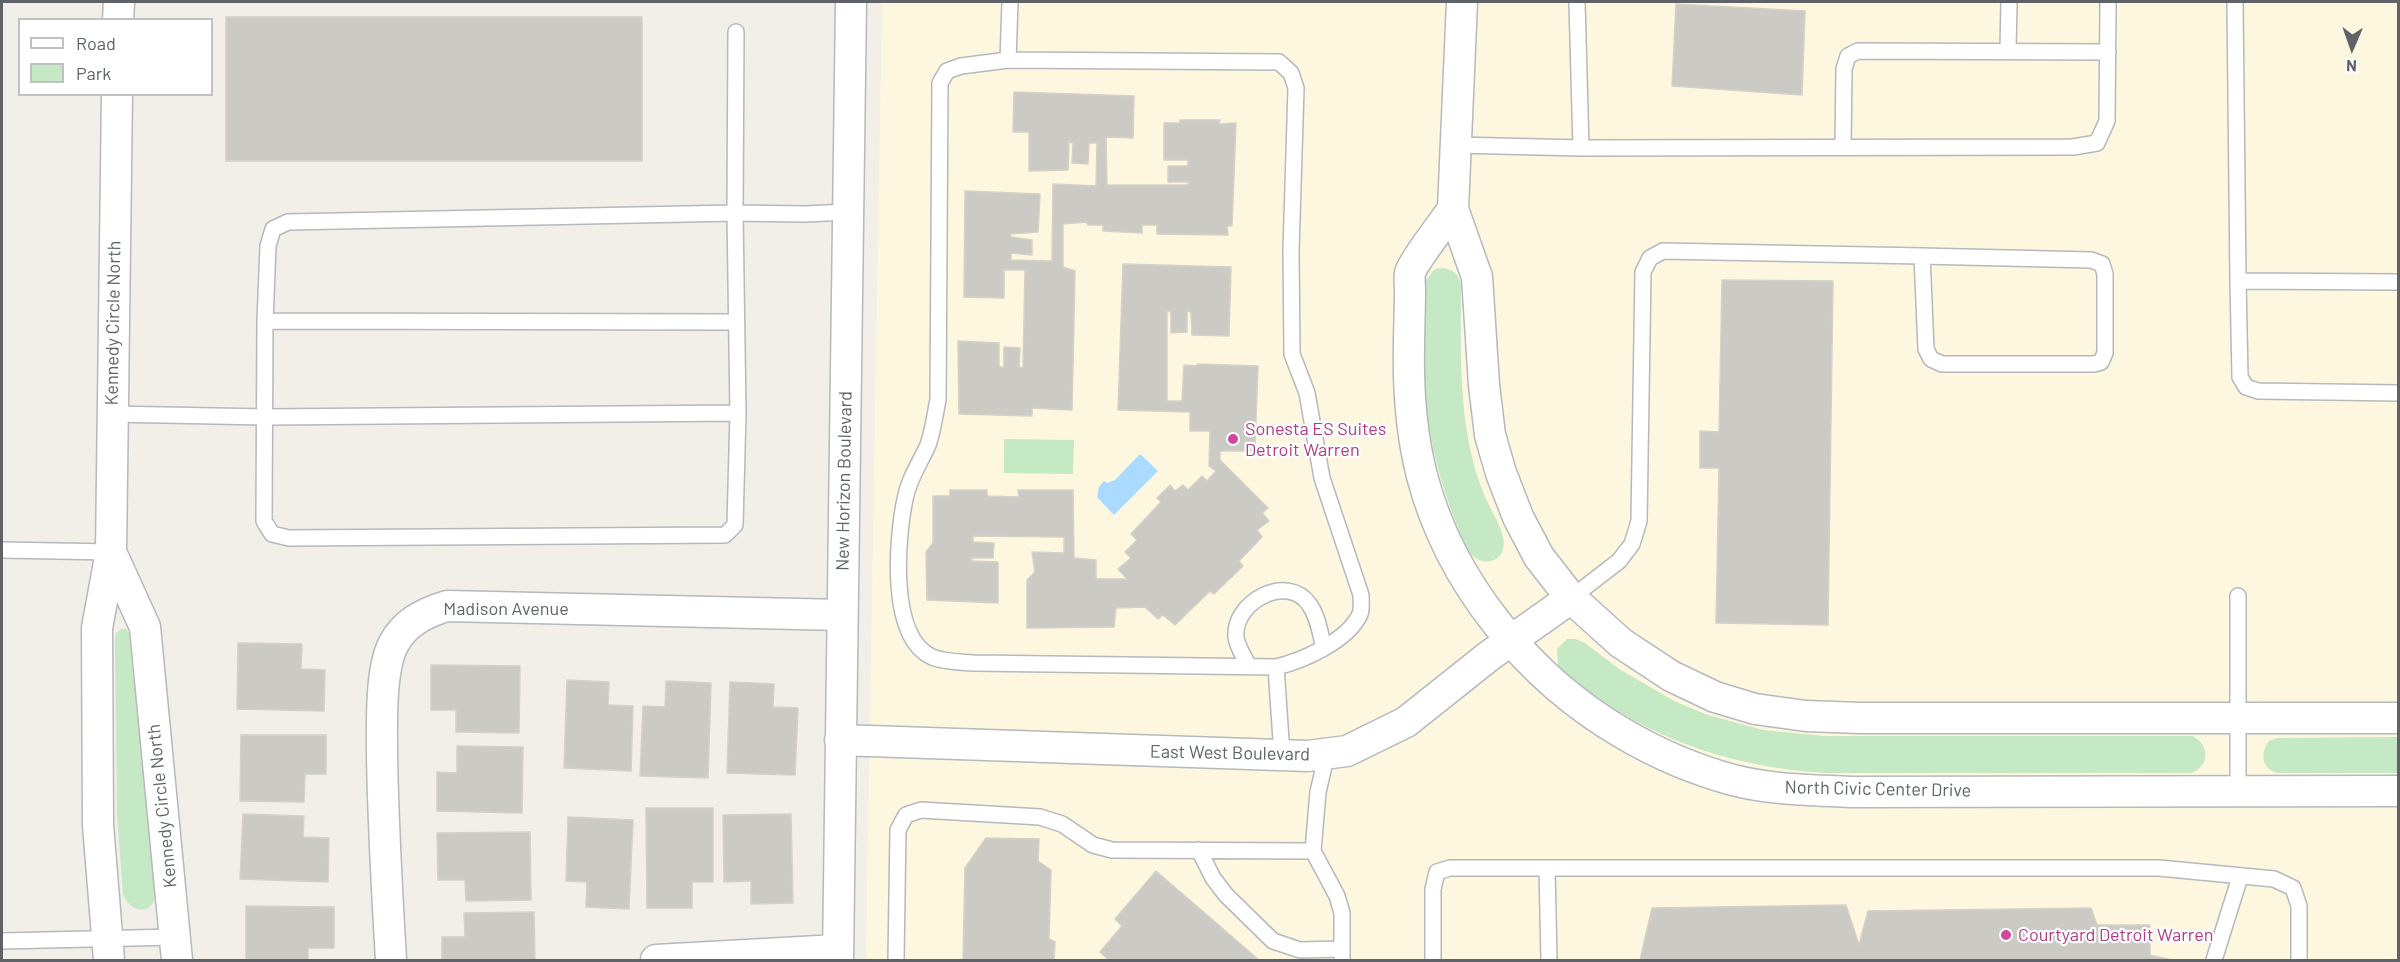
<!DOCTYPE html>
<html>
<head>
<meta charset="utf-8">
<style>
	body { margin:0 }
	#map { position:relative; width:2400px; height:962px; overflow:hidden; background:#f1efe8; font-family:Barlow,sans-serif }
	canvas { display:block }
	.frame { position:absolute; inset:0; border:3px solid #5f6368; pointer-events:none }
	.legend { position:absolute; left:18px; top:18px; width:195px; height:78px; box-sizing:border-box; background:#fff; border:2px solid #bfc1c3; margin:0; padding:8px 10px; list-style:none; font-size:18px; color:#5f6368 }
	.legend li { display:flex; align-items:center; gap:12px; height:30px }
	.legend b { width:30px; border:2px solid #bfc1c3 }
	.north { position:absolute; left:2322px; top:18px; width:60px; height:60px; -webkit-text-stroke:4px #fff; paint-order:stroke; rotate:182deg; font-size:16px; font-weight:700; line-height:24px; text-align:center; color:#5f6368 }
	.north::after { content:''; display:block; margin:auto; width:21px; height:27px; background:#5f6368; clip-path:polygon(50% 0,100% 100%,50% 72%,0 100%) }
</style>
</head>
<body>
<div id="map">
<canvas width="2400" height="962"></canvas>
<div class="frame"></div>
<ul class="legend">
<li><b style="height:8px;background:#fff"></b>Road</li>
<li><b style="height:16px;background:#c5e8c5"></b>Park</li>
</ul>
<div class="north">N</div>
</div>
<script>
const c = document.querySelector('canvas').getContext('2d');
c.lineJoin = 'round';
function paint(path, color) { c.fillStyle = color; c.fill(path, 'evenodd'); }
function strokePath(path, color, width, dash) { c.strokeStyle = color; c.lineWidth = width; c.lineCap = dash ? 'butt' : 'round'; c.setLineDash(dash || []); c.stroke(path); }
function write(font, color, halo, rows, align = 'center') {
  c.font = font + ' Barlow,sans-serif'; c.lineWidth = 4.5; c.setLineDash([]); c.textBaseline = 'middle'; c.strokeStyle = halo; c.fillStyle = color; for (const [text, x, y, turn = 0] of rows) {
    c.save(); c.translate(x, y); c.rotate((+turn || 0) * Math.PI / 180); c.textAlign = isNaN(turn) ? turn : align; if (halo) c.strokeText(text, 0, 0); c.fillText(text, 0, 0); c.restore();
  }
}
paint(new Path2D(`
	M882,2H2398V960H866Z`), '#fef7e0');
paint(new Path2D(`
	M1443,268C1454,270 1458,274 1461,284C1461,356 1457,432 1486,499C1492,513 1511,539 1501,554C1497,560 1489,563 1482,561C1468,558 1462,537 1457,525C1439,480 1426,430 1425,380C1424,347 1425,313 1426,280L1435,269Z
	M1004,439L1074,440L1073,474L1004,473Z
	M121,629H126L129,633L156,894C152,917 130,913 123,894L117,814L115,639L116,633Z
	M1567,639H1576L1585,643L1619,669L1676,702L1708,715L1763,730L1825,736H2192C2210,744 2210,765 2192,773H1825C1725,767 1633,734 1558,666L1557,649Z
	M2398,737V773H2277C2261,768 2260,753 2269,741L2277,738Z`), '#c5e8c5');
paint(new Path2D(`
	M1140,454L1158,471L1114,515L1097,497L1099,487L1104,481L1107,483L1115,480Z`), '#aadaff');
const building = new Path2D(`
	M1676,4L1805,11L1802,95L1672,86Z
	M226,17H642V161H226Z
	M1014,92L1134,96L1133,138L1106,137L1107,185H1188V182H1168V166H1188V160H1164V123H1180V120H1220L1219,124L1236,123L1232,226H1227L1228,235L1157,234V225H1142V233L1103,231V225H1088L1086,222L1063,224V267L1075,271L1072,410L1032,408V416L959,414L958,341L999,343V367H1004V347L1020,348L1019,367L1023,368L1025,270H1004V298L964,297L965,191L1040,194L1038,232L1010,234L1011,237L1032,240V255L1011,253V260L1052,261L1053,184L1096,186L1097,143H1089L1088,164L1072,163L1073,143L1069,142L1068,170L1029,171V132H1013Z
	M1123,264L1231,267L1229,336L1192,335L1191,312L1187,311V332L1171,333V312L1167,311V401H1182L1184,365L1197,366V364L1258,366L1255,447L1252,451H1220V460L1268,508L1262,513L1269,521L1257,530L1262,537L1239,561L1243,566L1214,594L1210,591L1175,625L1163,615L1158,619L1145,607L1116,608L1114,627L1027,628V580L1035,572L1032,552L1064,553V537L973,536V542L994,543L993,558H972V561L998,562V603L927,600L926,552L933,543V496H950V490H987V496L1019,497L1018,490H1073L1074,558L1096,560V579H1127L1118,569L1131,558L1125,552L1137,540L1131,534L1161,502L1157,498L1170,485L1175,491L1183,485L1188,490L1202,476L1207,481L1216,471L1209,466L1210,431H1190V412L1118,410Z
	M1722,280L1833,281L1828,625L1716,623L1719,468H1700V431L1719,432Z
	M238,643L302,644L301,669L325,670L324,711L237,709Z
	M431,665L520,666L519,733L456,732V710H431Z
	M567,680L609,682L608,705L633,706L631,771L564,768Z
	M666,681L711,683L708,778L640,776L643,706L665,707Z
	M730,682L774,684L773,707L798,708L795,775L727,773Z
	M241,735H326V774H305L304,802L240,801Z
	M457,746L523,747L522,813L437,811V772L457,773Z
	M646,808H713V882H692V908H647Z
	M243,814L304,816L303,837L329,838L328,882L240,879Z
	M791,814L793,903L751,904V881L724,882L723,815Z
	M568,817L633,820L629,909L586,907L587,882L566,881Z
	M530,832L531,900L466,901L465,880H438L437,833Z
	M986,838L1039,839L1038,861L1051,870L1049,939L1055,942L1054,960H963L965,868Z
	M1156,871L1259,960H1109L1100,952L1122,926L1115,919Z
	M1846,905L1859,945L1868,911L2091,908L2097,925H2150V955L2172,960H1640L1652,908Z
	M246,906L334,907V948H308V960H246Z
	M534,912L535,960H442V937H465L464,913Z`);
paint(building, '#cccac5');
strokePath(building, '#d6d1c6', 1.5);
const lane = new Path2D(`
	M1577,2L1581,148
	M2235,2L2238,281
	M736,32L735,213L738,413L735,525L725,535L289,538L272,534L264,521L265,321L268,246L273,229L288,222L735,213L805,214L848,212
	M2008,51L2009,2
	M1008,60L1010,2
	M1456,145L1581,148L2073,147L2097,143L2107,121L2108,2
	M1843,147L1844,69L1848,56L1858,51L2108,52
	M2398,282L2238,281L2240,377L2246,387L2258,391L2398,393
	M265,321L736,322
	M112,414L266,417L738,413
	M2,550L111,552
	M1571,598L1619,561L1632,544L1639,521L1643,272L1650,258L1663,251L1922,256L1926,349L1931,359L1942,364H2094L2101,362L2105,353V274L2102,264L2091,260L1922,256
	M1249,667C1245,658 1237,647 1236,637C1233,602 1287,573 1309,604C1318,616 1320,633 1324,648
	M1276,667L973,663C961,662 944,662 932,657C888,637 897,538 905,499C909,478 920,463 928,445C933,431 935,414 938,400L940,83L947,71L961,66L1008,60L1279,62L1291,73L1296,88L1291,251L1292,354L1307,393L1322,478L1361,595C1361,601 1362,609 1360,614C1348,641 1302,661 1276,667L1282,755
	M1327,753L1318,792L1313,851L1337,896L1342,913V960
	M2238,791V596
	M1199,850L1213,878L1226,895L1273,941L1300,950L1342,949
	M1547,868L1549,960
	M2,941L175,937
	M896,960L898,830L906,815L921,810L1040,817L1062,824L1093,845L1112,850L1313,851
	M1433,960V889L1437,872L1450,868H2159L2274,879L2293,888L2299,906V960
	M2214,960L2240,877`);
const street = new Path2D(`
	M1462,2L1453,209L1477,277L1484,385L1490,435L1501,473L1518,517L1539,557L1571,598L1621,643L1671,676L1715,697L1755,709L1806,716L1860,718H2398
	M118,20L119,2
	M1453,209C1444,222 1413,262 1410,273C1409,278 1410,286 1410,291C1410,309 1409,328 1409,346C1408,390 1411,433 1422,476C1450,583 1529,679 1624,734C1658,754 1696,770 1733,780C1771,790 1811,790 1850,792L2398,791
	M111,552L145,627L177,960
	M840,740L1308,756L1347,751L1406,722L1489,656L1571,598
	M109,960L98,825L97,628L111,552L117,94
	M391,960C387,892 383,823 382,754C382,725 380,671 393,645C404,623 424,613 447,606L842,615
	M656,960L837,950
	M838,960L851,2`);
strokePath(lane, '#b5b8bc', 18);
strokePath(street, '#b5b8bc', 33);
strokePath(lane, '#fff', 15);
strokePath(street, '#fff', 30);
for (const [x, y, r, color] of [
	[1233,439,6,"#d1479c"],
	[2006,935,6,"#d1479c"]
]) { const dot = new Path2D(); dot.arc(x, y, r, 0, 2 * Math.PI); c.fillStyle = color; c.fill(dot); strokePath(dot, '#fff', 2); }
write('18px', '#5f6368', '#fff', [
	["Kennedy Circle North",113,323,-89],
	["New Horizon Boulevard",844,481,-89],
	["Madison Avenue",506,609],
	["East West Boulevard",1230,753,1],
	["North Civic Center Drive",1878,789,1],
	["Kennedy Circle North",162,806,-96]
]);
write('18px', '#b23c85', '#fff', [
	["Sonesta ES Suites",1245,429],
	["Detroit Warren",1245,450],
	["Courtyard Detroit Warren",2018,935]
], 'left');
</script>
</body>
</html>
